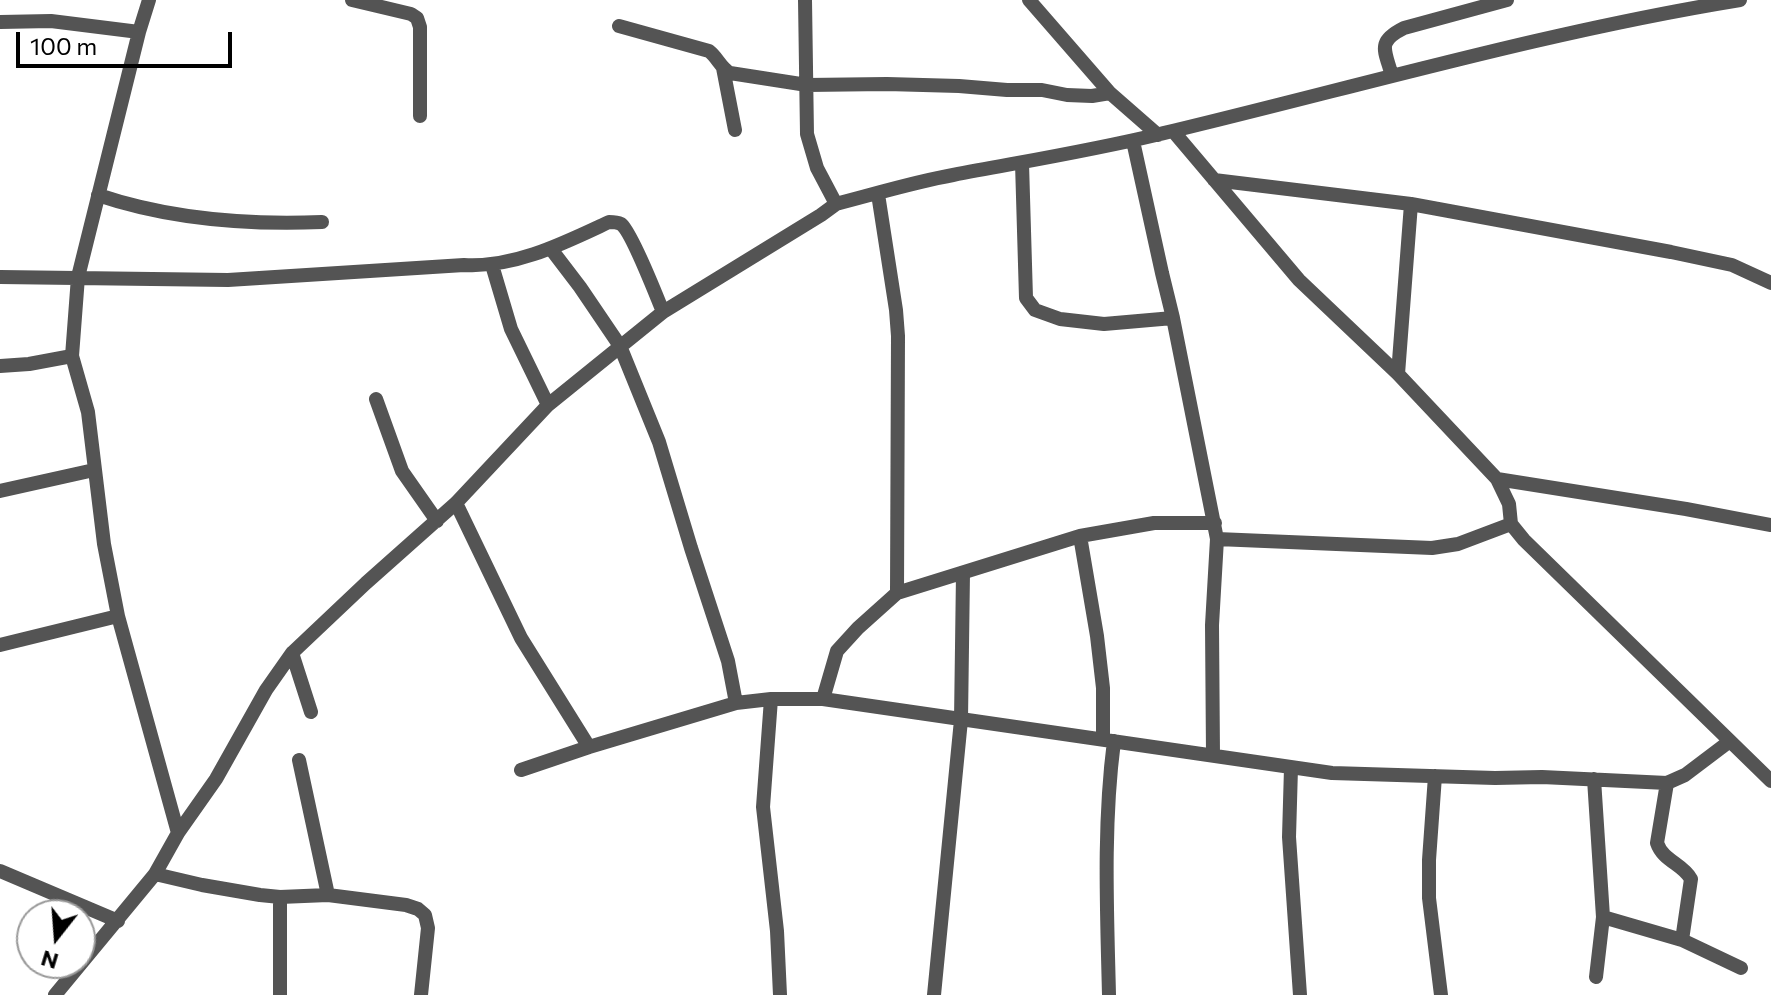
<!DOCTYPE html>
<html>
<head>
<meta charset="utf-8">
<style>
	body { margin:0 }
	#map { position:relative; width:1771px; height:995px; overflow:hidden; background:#fff; font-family:Commissioner,sans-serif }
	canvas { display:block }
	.north { position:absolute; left:16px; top:899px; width:80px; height:80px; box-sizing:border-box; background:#fff; border:2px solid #999; border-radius:50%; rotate:197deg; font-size:22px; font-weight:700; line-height:32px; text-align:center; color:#000 }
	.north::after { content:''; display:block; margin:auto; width:28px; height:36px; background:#000; clip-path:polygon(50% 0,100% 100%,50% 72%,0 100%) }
	.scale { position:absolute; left:16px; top:32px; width:216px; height:36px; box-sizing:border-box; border:4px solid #000; border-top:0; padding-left:10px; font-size:24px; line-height:28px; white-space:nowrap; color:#000; -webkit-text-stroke:6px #fff; paint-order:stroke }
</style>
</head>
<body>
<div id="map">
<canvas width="1771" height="995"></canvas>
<div class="north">N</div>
<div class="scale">100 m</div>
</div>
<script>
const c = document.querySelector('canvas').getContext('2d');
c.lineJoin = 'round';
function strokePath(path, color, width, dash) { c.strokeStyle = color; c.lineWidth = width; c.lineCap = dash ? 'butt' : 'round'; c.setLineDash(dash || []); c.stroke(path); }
strokePath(new Path2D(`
	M149,0L139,32L78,277L72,356L88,412L104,544L118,616L178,833
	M352,0L411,14L417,18L420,27V116
	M805,0L807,134L817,168L836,204
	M1029,0L1110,93L1158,135
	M0,22L51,21L139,32
	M619,26L709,51C718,58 720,67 730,73L807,85L887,84L959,86L1007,90H1042L1067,95L1092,96L1110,93
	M723,68L735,130
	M1392,76C1385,50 1376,42 1404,28L1507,0
	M1173,131L1299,280L1398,374L1497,479L1509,504L1511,524L1524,540L1771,781
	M1133,141L1162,273L1173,318L1217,539L1212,625L1213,755
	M1022,163L1026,298L1035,310L1060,319L1104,324L1173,318
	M1214,180L1411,204L1671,252L1732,265L1771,283
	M878,194L896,310L898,336L897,593
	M98,195C169,219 248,225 322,222
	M551,249L580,287L620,346L659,442L691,548L728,661L736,703
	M492,265L511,329L548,405
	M0,277L228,280L464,265C515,268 564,243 609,222C614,222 617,222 621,224C631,231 657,297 663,312
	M0,366L29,364L72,356
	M1398,374L1411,204
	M376,399L402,471L437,521
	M1497,479L1686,509L1771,525
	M0,491L94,470
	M456,503L521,638L589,747
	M1080,536L1097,636L1103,688V739
	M1217,539L1432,548L1458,544L1511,524
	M0,645L118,616
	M292,653L311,712
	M771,699L763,807L777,931L780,995
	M823,699L837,651L858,628L897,593L1080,536L1154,523H1215
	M299,760L328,895
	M1291,768L1289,837L1300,995
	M521,770L589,747L736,703L771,699H823L1332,773L1495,778L1542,777L1667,783L1685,775L1730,741
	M1435,776L1429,860V898L1441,995
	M1594,779L1603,917L1596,977
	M1667,783L1657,843C1663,861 1683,864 1691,879L1682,940
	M0,871L118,921
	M155,874L202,885L260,895L280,897L328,895L406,905L418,909L425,915L428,928L421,995
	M280,897V995
	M1603,917L1682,940L1741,968
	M55,995L155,874L178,833L216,779L266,690L292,653L366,583L456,503L548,405L663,312L821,215L836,204C875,194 914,182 953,175C1021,162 1089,151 1156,135C1350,89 1543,32 1740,0
	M934,995L961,720L963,573
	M1109,995C1107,910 1103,826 1114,741`), '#545454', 14);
</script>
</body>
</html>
